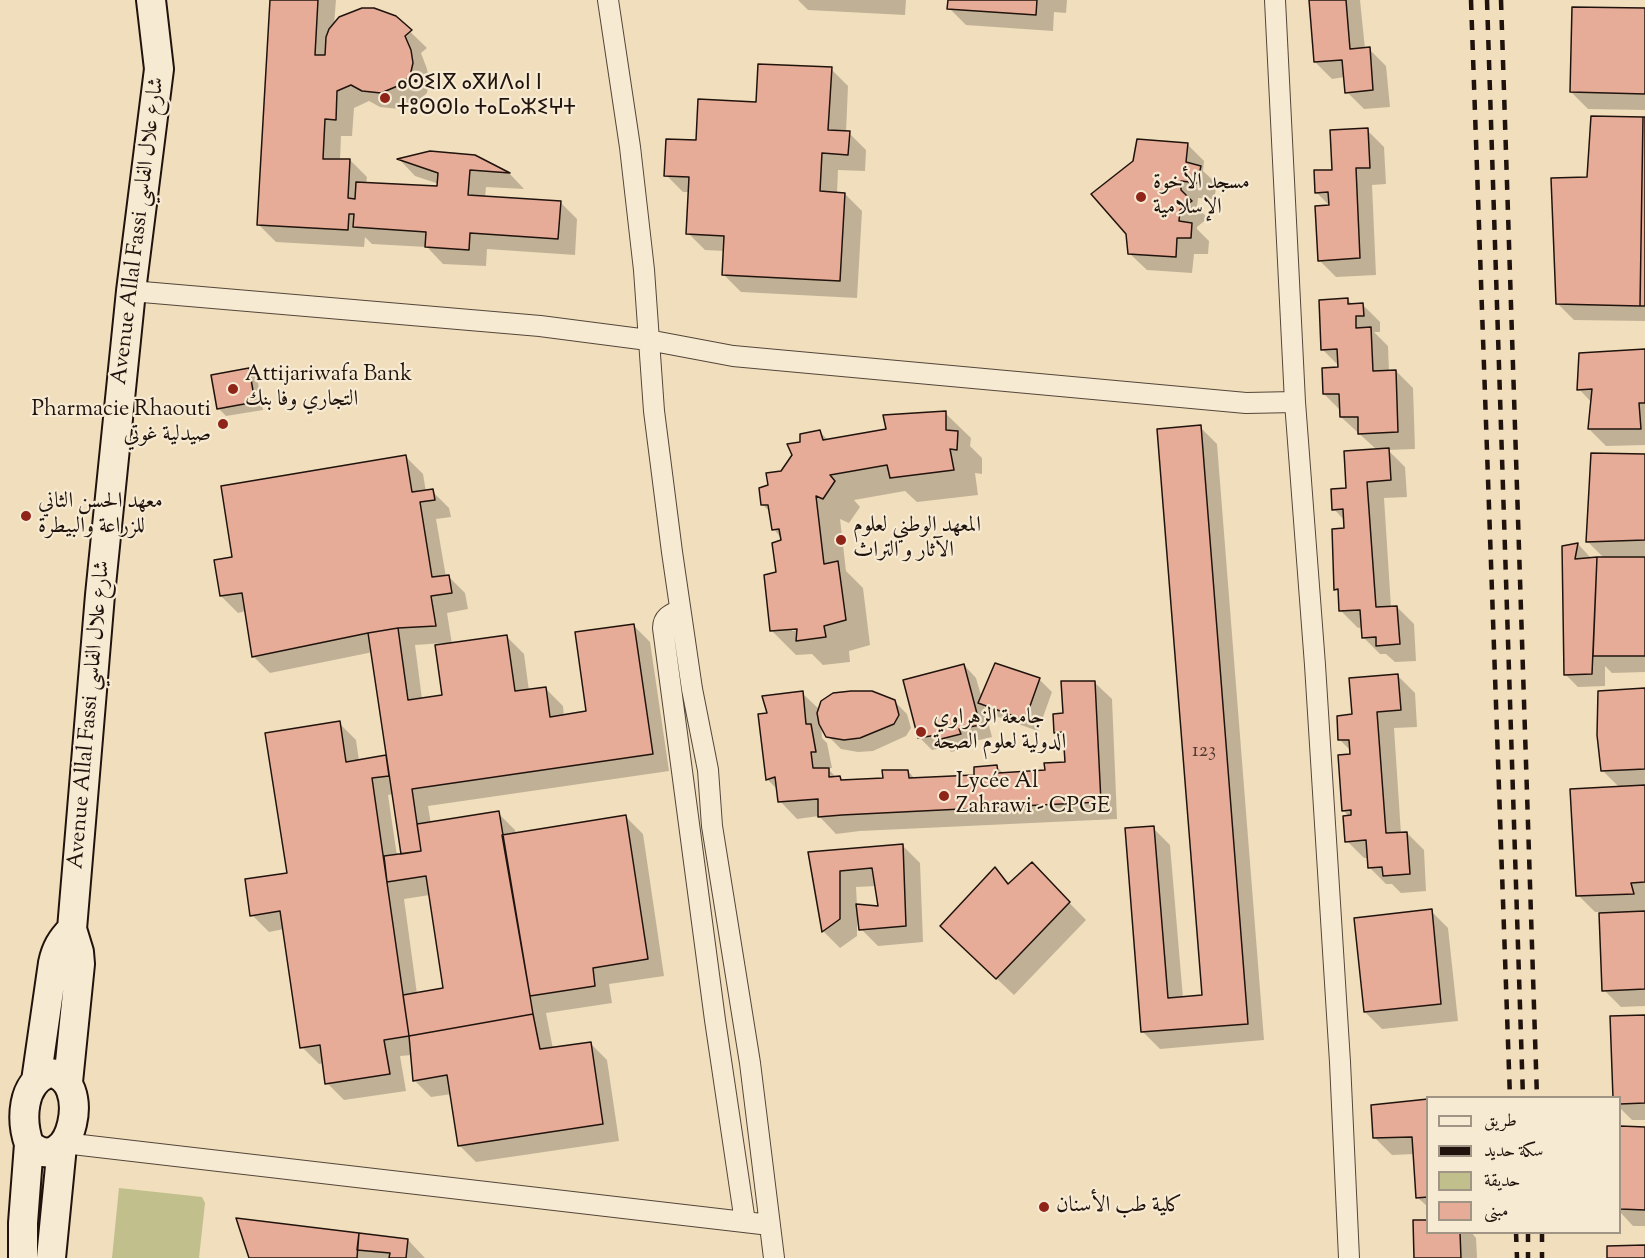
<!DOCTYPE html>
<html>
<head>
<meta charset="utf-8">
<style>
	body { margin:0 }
	#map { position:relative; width:1645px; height:1258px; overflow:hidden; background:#f1debc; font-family:"Sorts Mill Goudy",Amiri,serif }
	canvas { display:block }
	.legend { position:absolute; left:1426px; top:1096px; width:195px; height:138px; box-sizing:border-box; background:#f6ead3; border:2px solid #a09484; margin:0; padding:8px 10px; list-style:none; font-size:18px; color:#20130d }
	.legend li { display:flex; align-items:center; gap:12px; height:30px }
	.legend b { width:30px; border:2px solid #a09484 }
</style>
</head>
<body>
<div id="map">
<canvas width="1645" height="1258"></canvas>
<ul class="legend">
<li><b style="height:8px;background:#f6ead3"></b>طريق</li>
<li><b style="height:8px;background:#20130d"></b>سكة حديد</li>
<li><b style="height:16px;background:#c1bf8c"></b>حديقة</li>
<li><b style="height:16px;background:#e6ac97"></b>مبنى</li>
</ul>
</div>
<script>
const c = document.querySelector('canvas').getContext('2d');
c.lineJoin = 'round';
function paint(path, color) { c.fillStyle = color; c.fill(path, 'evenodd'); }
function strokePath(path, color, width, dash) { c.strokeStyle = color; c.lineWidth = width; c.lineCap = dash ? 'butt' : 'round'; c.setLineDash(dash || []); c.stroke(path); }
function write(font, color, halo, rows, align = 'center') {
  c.font = font + ' "Sorts Mill Goudy",Amiri,"Noto Sans Tifinagh",serif'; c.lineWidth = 4.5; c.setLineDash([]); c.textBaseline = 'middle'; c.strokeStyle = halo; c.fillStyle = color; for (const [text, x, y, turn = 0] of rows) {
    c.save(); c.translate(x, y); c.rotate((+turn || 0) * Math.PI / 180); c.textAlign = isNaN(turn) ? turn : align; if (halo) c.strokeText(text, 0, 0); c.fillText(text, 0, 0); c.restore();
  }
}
paint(new Path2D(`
	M119,1188L202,1197L205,1203L199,1258H112Z`), '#c1bf8c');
paint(new Path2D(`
	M272,0H336L334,25L395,17L427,48L421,53L427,69L429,81L427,93L417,102L399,109L380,107L369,101L354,108L352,136H341L340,160H350L367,177L366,184L439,187V184L415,176L400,160L430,153L475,156L510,174L524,189L486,187L485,198L560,202L577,219L575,255L487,249L486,266L443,264L427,247L372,244L365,237L364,247L276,242L259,225Z
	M798,0H906L905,15L808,10Z
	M949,0H1067L1066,13L1054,12L1053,31L966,25L949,8Z
	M1310,0H1360L1365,49H1369L1386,66L1390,107L1364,109L1347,92L1345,77L1332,79L1315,62Z
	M1645,10V110L1588,109L1571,92Z
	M831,69L848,86L846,133H849L866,150L865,171L838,170L837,194H845L862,211L857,298L741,292L724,275L725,251L705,250L688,233L690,192H683L666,175L697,142L757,103Z
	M1645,118V321L1574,320L1557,303L1588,179Z
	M1367,130L1384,147L1386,184L1372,185L1376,275L1336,277L1319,260L1330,206L1316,192Z
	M1187,144L1204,161L1203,171L1217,184L1214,199L1198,198L1197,208L1208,218L1197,227V229L1209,241L1208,254H1194L1192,273L1147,270L1129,253Z
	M1348,300L1353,305H1363L1380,322V332H1374L1388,346L1389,372L1396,371L1413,388L1415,449L1388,450L1405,467L1407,497L1384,498L1391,607H1397L1414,624L1416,661L1395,662L1386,654H1380L1363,637V627L1358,628L1341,611L1339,593L1336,589L1345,529V521L1334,509L1377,450L1341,417V411L1324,394L1339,366L1322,349Z
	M1645,351V445L1606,446L1589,429L1592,403L1579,389Z
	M249,370L257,378L263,410L226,416L218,408Z
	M945,413L971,438L970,446L982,458V474L975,473L978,495L917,502L905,491L854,500L860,507L849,523L840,519L846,571L863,588L870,645L849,651L850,662L823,665L812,654L796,655L771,630L783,541L774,529L771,513L762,504L769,486L782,472L802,444L819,431L829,441L888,430ZM792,628L805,630L792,631Z
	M1200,427L1217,444L1264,1040L1160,1049L1143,1032L1153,828L1170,845L1183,998L1203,996Z
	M1645,455V672L1612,673L1605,666V686L1578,687L1565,674L1563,547L1578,544L1590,557V559H1605L1587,541Z
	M406,457L423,474L426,492L432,491L449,508L451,517L436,519L446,577L448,576L465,593L468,609L447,613L452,644L507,637L524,654L529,691L546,689L563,706L564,716L588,713L633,625L650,642L669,771L428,806L431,824L498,813L515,830L516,834L626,817L643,834L664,976L609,984L612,1003L546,1013L553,1049L590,1043L607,1060L619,1141L476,1162L459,1145L452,1094L431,1097L414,1080L412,1055L400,1056L406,1091L344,1100L327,1083L324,1063L319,1064L302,1047L284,929L269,932L252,915L288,874L339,723L356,740L359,761L387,756L373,652L270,673L253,656L246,611L238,613L221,596L234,558ZM444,643V696L422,699L415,645ZM393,794L403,855L397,856L388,795ZM430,895L444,990L417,994L404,899Z
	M964,665L976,678L982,699L1039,679L1052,692L1038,731L993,715L984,706L992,737L971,742L972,747L951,752L947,747L932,750L919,737Z
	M1398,676L1415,693L1417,727L1394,728L1401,834L1407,833L1424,850L1426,891L1401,893L1392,884H1386L1369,867V858H1364L1347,841L1350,817L1343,810L1351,751L1340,740L1354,716Z
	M1094,682L1112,699L1117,819L860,831L836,834L819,816L797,819L780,801L778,790L767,779L769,714L802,693L820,710L894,701L907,714L911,728L906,736L873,751L858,752L841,749L828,736L821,724L822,738L827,743L832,768H827L837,778H840L843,781L885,780L908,771L915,779L976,776L997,767L1004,774L1046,771L1067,763L1066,743L1055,732L1064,715Z
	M1645,689V1006L1621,1007L1604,990L1600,912H1595L1578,895L1620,788L1602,770Z
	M903,846L920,863L923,942L878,946L861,929L859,912H857V936L840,948L823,931L810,853ZM876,886L880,907L857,906L856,887Z
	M995,869L1010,884L1048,881L1086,920L1014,995L959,943Z
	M1431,911L1448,928L1458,1021L1382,1029L1365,1012Z
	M1645,1016V1120H1632L1620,1108V1098Z
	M1428,1100V1207L1417,1197L1415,1154L1392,1155L1375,1138Z
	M1620,1128H1645V1226H1633L1620,1212Z
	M1428,1232H1471L1476,1238L1477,1258H1416Z
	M408,1240L425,1258H251Z`), '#0003');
const building = new Path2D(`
	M270,0H318L315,55H325L326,37L329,29L339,17L362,8H374L396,16L412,30L405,36L411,50L413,63L410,76L400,85L381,93L362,91L351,85L337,91L336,120L325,119L323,159H350L348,198L355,199L356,182L437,186L438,173L397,159L430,151L475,155L510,173L470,170L468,195L561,201L558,239L470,233L469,250L425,247L426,232L353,227L354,214H349L348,230L257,225Z
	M948,0H1037L1036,15L947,9Z
	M1309,0H1346L1350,49L1370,47L1373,90L1345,93L1342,60L1314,62Z
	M1572,7L1645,8V94L1570,92Z
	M758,64L832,67L828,130L850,131L848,155L822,153L820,191L845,193L840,281L722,275L724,236L686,234L689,177L664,176L666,139L696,140L698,99L756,102Z
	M1591,116L1643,117L1640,306L1556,304L1551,178L1587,177Z
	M1643,117H1645V306H1640Z
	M1368,128L1370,168H1356L1360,258L1318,261L1315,206L1329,205L1328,192L1315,193L1314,170H1332L1330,130Z
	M1137,139L1188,143L1186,162L1201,166L1197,183L1181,181V190L1192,201L1180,210L1179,221L1192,223L1191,238H1177L1176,257L1128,254L1126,234L1091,194L1133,161Z
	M1348,298V304L1363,303L1364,316H1356V328L1371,327L1373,371L1396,370L1398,432L1358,434V417H1340L1339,394H1323L1322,368L1338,367L1337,349L1321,350L1319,300Z
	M1645,349V403H1639L1641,429H1588L1592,389L1577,390L1579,353Z
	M249,368L255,402L217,409L211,375Z
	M946,411V430L958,431L957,450L950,449L954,470L890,478L887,465L830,475L835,481L823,499L816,496L824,564L838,561L846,620L824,626L826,637L796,641L797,629L770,631L764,575L776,572L772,543L781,540L779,529L772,530L768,505H761L759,488L768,485L766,473L781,471L792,455L787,444L800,442V434L820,430L823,440L886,429L883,415Z
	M1201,425L1248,1024L1141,1032L1125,828L1154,826L1168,998L1202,995L1157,429Z
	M1389,448L1391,480L1367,482L1376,607L1397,606L1400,644L1376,646V637L1362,638L1360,610L1339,611L1338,589L1334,590L1332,529L1344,528L1343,509L1332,510L1331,489L1346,488L1344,451Z
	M1591,453L1645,454V540L1586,542Z
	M406,455L412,492L433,489L435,500L420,502L432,577L449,575L452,593L431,596L436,626L398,628L368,633L252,657L242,593L220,596L214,560L232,557L221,486Z
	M1578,543L1575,559L1597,557L1592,674L1564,675L1562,546Z
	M1597,557H1645V656H1593Z
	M634,624L653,754L412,789L421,851L401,854L368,633L398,628L408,700L442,695L435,645L507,635L515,691L546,687L550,717L586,711L575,632Z
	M995,663L1040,678L1025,720L978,703Z
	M964,664L980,725L959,729L961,734L937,740V735L918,738L903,680Z
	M1398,674L1401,710L1377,712L1386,833L1407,832L1410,874L1383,876L1382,867L1368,868L1366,840L1345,842L1343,816L1351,815V810L1342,811L1338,755L1350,754L1349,740H1338L1337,716L1352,714L1349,678Z
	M1061,681H1095L1101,802L842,815L818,817V799L778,802L775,777L766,780L758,714L767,713L762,696L803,691L806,724H811L816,752H811L813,768H829V777L840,776L841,780L883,778L882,770H908L909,778L974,775V767L997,765L998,773L1045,770L1044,763L1065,762L1063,732L1054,733L1053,714L1063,713Z
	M1645,688V769L1601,771L1597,735L1598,691Z
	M851,691H872L895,700L899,715L894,724L860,738L844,740L826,737L819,724L817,713L821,701L833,693Z
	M340,721L346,762L386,755L389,776L372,778L409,1036L384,1040L390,1074L325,1084L320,1045L300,1048L280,911L250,916L245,879L287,873L265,733Z
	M1645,785V882L1631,883L1634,894L1576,896L1570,789Z
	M499,811L533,1014L409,1036L403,995L443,988L426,876L387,882L384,856L421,851L417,824Z
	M626,815L648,959L593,968L595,986L530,996L502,835Z
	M903,844L906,926L859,930L856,904L878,906L872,868L840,871V919L822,932L808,852Z
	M1032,862L1070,902L996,979L940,926L995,867L1008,884Z
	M1432,909L1441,1004L1364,1012L1354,918Z
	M1645,911V989L1602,991L1599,913Z
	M533,1014L540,1049L591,1042L603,1124L458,1146L447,1075L413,1081L409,1036Z
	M1645,1015V1103L1620,1104V1098H1613L1610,1016Z
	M1428,1099V1197L1416,1198L1412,1137L1373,1138L1371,1105Z
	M1620,1126L1645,1127V1210L1620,1209Z
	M236,1218L359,1233L357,1258H249Z
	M1413,1220H1428V1232H1460L1461,1258H1414Z
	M359,1233L408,1239L406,1258H389L390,1253L357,1250Z
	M1645,1245V1258H1607V1246Z`);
paint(building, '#e6ac97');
strokePath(building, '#20130d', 1.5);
const street = new Path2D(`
	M608,0L630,147L644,270L654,411L672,552L692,689L708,770L712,826L750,1063L774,1258
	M1275,0L1295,402L1315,665L1340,1062L1349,1258
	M131,291L540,326L648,340L733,356L1246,403L1295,402
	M680,610C671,614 663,617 663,628L715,1020L745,1222
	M64,1143L770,1225`);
const secondary = new Path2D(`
	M49,1073C94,1075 72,1183 29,1144C21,1121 21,1083 49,1073Z
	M36,1081L53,963C56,949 61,940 72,929
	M68,1082L80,964L79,952L72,929L100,595L131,291L159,69L151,0
	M23,1258V1223L29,1144
	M51,1258L62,1146`);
strokePath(street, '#544639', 22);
strokePath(secondary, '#20130d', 32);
strokePath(street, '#f6ead3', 20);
strokePath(secondary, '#f6ead3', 28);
strokePath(new Path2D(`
	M1471,0L1510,1098
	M1487,0L1523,1098
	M1501,0L1537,1098
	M1516,1232L1517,1258
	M1528,1232V1258
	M1542,1232V1258`), '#20130d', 4.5, [10, 10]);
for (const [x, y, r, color] of [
	[385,98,6,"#8f2418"],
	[1141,197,6,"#8f2418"],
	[233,389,6,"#8f2418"],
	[223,424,6,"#8f2418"],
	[26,516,6,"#8f2418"],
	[841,540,6,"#8f2418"],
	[921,732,6,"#8f2418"],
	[944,796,6,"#8f2418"],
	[1044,1207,6,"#8f2418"]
]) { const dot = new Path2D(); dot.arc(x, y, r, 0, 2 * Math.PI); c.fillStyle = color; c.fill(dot); strokePath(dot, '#f6ead3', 2); }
write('20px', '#523930', null, [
	["123",1204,753]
]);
write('22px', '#20130d', '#f6ead3', [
	["ⴰⵙⵉⵏⴳ ⴰⴳⵍⴷⴰⵏ ⵏ",397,85],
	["ⵜⵓⵙⵙⵏⴰ ⵜⴰⵎⴰⵣⵉⵖⵜ",397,110],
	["مسجد الأخوة",1153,184],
	["الإسلامية",1153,209],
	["Attijariwafa Bank",245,376],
	["التجاري وفا بنك",245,401],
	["Pharmacie Rhaouti",211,411,"right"],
	["صيدلية غوتي",211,436,"right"],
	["معهد الحسن الثاني",38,503],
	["للزراعة والبيطرة",38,528],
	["المعهد الوطني لعلوم",853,527],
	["الآثار و التراث",853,552],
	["جامعة الزهراوي",933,719],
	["الدولية لعلوم الصحة",933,744],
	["Lycée Al",956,783],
	["Zahrawi - CPGE",956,808],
	["كلية طب الأسنان",1056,1207]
], 'left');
write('22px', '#20130d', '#f6ead3', [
	["Avenue Allal Fassi شارع علال الفاسي",140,231,-83],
	["Avenue Allal Fassi شارع علال الفاسي",91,715,-85]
]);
</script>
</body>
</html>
